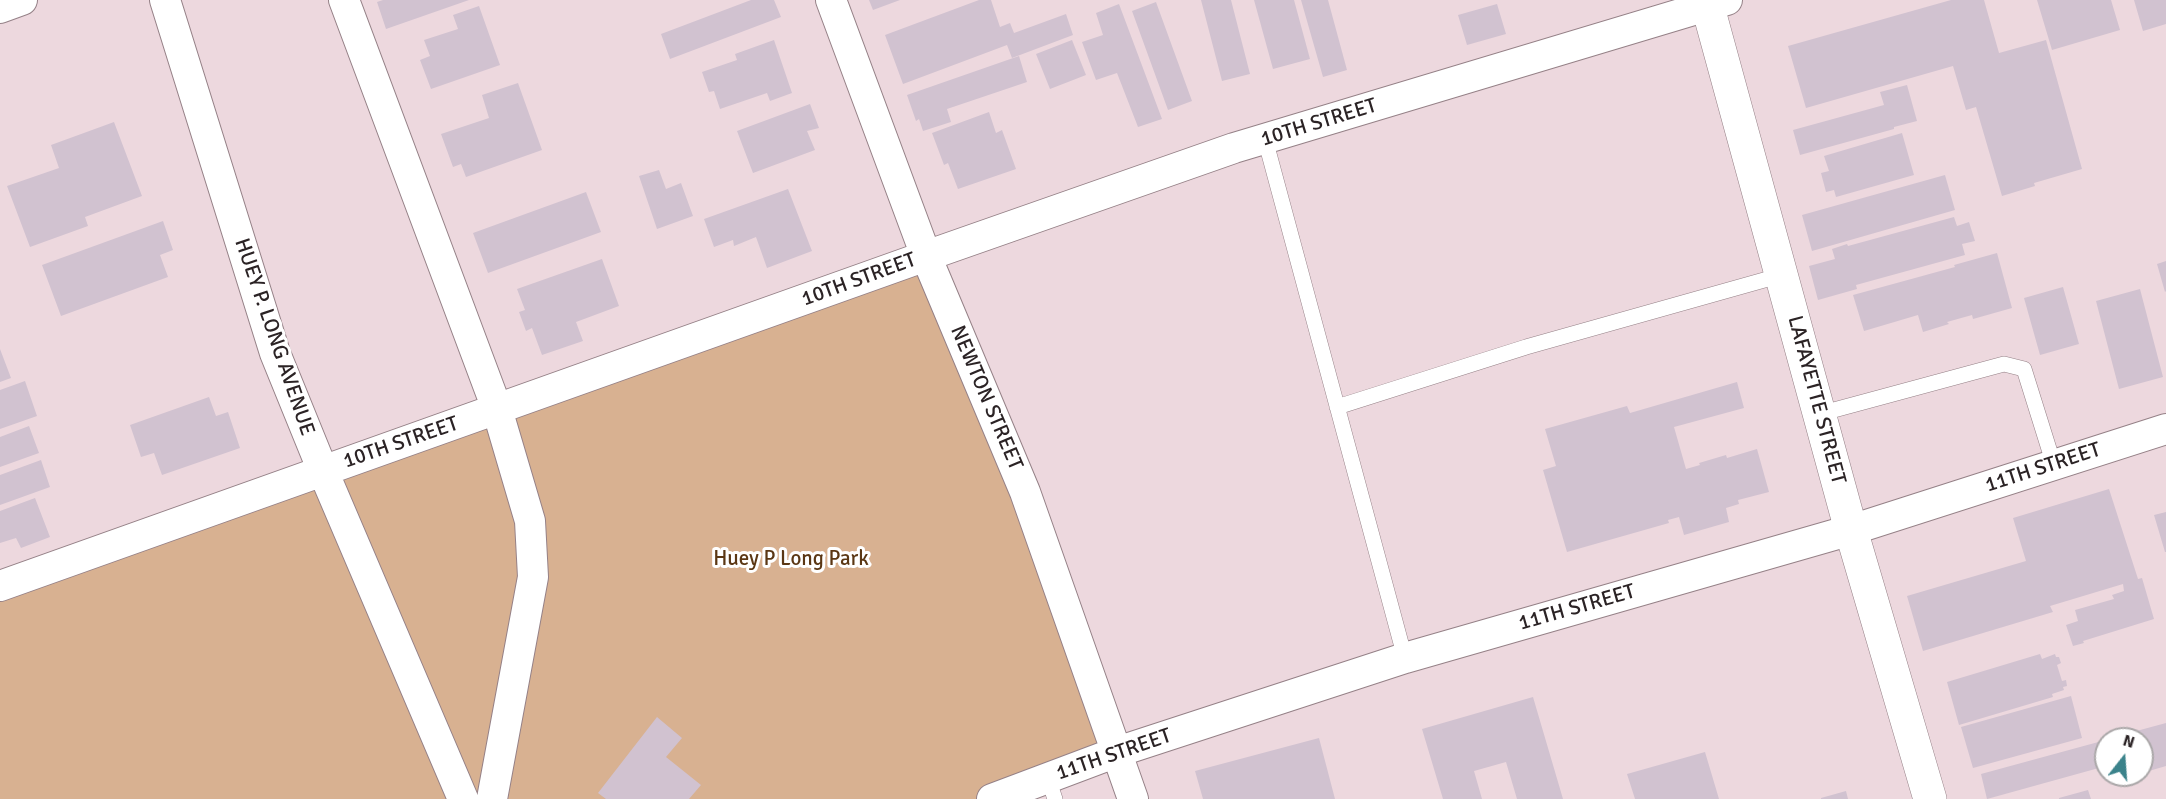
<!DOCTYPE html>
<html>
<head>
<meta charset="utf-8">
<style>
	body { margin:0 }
	#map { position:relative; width:2166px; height:799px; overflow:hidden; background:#edd8de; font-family:Signika,sans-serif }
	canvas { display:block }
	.north { position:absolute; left:2094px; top:727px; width:60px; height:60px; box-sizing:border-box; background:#fff; border:2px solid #aaa7a8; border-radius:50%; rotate:17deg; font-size:16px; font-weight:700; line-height:24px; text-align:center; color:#2b2325 }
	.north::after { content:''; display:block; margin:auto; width:21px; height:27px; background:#3b838b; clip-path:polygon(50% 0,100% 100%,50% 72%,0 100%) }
</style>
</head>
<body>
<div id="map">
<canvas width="2166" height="799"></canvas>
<div class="north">N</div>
</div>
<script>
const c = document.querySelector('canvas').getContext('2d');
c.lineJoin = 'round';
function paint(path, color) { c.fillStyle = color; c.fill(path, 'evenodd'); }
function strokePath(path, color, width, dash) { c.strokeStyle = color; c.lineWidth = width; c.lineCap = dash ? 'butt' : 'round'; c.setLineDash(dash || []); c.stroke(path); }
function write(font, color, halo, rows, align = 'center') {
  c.font = font + ' Signika,sans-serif'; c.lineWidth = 6; c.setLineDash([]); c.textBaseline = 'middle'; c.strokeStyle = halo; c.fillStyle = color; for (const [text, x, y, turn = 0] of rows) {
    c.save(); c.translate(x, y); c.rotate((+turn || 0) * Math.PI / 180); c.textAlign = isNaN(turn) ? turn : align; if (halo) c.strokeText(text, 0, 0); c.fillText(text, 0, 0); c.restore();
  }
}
paint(new Path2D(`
	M926,256L1117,752L990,799H0V586Z`), '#d8b191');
paint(new Path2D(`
	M383,0H469L386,29L377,2Z
	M751,0H774L781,17L670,59L661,34Z
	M869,0H900L873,10Z
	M979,0H991L1000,27L1010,23L1014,33L1066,14L1073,35L1012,58L1007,45L903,84L885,35Z
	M1201,0H1231L1250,74L1222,81Z
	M1254,0H1294L1310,59L1273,69Z
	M1301,0H1328L1347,70L1323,77Z
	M1951,0H1984L1999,53L2046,40L2082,169L2034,183L2035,186L2002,196L1976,107L1966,110L1953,66L1806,108L1788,46Z
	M2037,0H2111L2120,30L2052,50Z
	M2134,0H2166V24L2143,31Z
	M1156,2L1192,101L1168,110L1132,11Z
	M1119,4L1162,119L1138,127L1117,73L1096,80L1082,42L1103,35L1096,13Z
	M1497,4L1506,34L1467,45L1458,15Z
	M479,6L500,65L431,89L420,60L430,56L424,40L458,29L453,15Z
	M774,40L792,93L770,101L767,93L720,109L714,91L709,92L702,72L737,60L735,54Z
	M1072,40L1086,75L1050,89L1036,54Z
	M1019,56L1027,82L947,109L951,122L923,131L919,119L916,121L907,95Z
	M518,83L542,150L466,177L461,164L453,167L441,134L489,118L482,95Z
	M1907,85L1917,121L1894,127V129L1800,155L1793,130L1884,105L1880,92Z
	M810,104L819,128L807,131L815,150L753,173L737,131Z
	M989,112L996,133L1002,130L1016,169L958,189L948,163L944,165L932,133Z
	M114,122L142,196L85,217L88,226L30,247L7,186L59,168L51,145Z
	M1902,133L1914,175L1836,197L1834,190L1826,192L1821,173L1829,171L1824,156Z
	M659,170L666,189L681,183L693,216L657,229L639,176Z
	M1945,175L1955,210L1812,251L1802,215Z
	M788,189L812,251L767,268L756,237L734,246L733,240L714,247L704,219Z
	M586,192L601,232L488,273L473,233Z
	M1954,217L1957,226L1969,222L1975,241L1962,244L1965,255L1856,285L1857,289L1818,300L1809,266L1835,259L1832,249L1847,244L1848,246Z
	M163,221L173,250L160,255L168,277L61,316L42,265Z
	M1997,253L2012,308L1973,319L1972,315L1947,322L1949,324L1923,332L1918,315L1864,331L1853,295L1955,267L1954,265Z
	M602,259L619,306L576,322L583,341L542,355L532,328L526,331L519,312L525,310L517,289Z
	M2166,261V291L2165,292L2157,264Z
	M2063,287L2079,344L2040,355L2024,298Z
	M2140,289L2163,377L2119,389L2096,301Z
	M0,349L11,378L0,382Z
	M25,381L37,416L0,429V390Z
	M1737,382L1744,408L1674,427L1686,469L1700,465L1699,463L1726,455L1727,458L1757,449L1769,492L1738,500L1739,504L1726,508L1729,522L1684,535L1679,517L1668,520L1669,523L1567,552L1543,470L1556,466L1545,429L1627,406L1630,413Z
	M209,397L216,416L228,412L240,448L162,475L154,453L141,457L130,425Z
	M29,426L39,453L0,467V437Z
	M41,460L50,487L0,505V475Z
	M2109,489L2138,579L2142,578L2154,619L2083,641L2084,643L2073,646L2066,625L2078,621L2075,610L2114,599L2112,595L2124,591L2123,584L2050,606L2053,612L1923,651L1907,596L2026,561L2013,518Z
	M35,498L50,537L21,548L16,538L0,543V511Z
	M2166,512V552H2165L2154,515Z
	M2040,654L2042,659L2055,654L2056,657H2059L2061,663L2057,665L2062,681L2066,680L2067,686L2063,687L2064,690L2052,694L2053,697L1959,725L1947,682Z
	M2071,696L2082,738L1973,768L1961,727Z
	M1533,697L1563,799H1517L1506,762L1474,771L1482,799H1443L1422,729Z
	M657,717L682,738L666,757L701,785L689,799H606L598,793Z
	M2166,723V766L2142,773V739H2131L2129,733Z
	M1319,738L1335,799H1203L1195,771Z
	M2102,741L2106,754V766L1987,799L1981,774Z
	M1705,752L1719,799H1635L1627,774Z
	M2088,790L2091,799H2059V798Z
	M1846,791L1848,799H1821V798Z`), '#d1c2d0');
const lane = new Path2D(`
	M1265,139L1405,658
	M1337,407L1526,347L1782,275
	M1819,414L2004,364L2024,369L2054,465
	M1048,778L1055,799`);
const street = new Path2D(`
	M165,0L275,353L323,471L463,799
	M344,0L497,409L530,521L533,577L492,799
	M831,0L926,256L1025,492L1133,799
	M0,8L22,0
	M0,586L926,256L1234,148L1727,0
	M992,799L1117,752L1405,658L1851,530L2166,429`);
const secondary = new Path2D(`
	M1706,0L1851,530L1930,799`);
strokePath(lane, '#958187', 16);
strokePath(street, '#958187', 32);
strokePath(secondary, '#958187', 34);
strokePath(lane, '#fff', 15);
strokePath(street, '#fff', 30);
strokePath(secondary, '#fff', 33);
write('21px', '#2b2325', '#fff', [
	["10TH STREET",1319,123,-17],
	["10TH STREET",859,280,-20],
	["HUEY P. LONG AVENUE",274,337,71],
	["NEWTON STREET",986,398,67],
	["LAFAYETTE STREET",1816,400,75],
	["10TH STREET",401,443,-19],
	["11TH STREET",2043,468,-18],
	["11TH STREET",1577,608,-16],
	["11TH STREET",1114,755,-19]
]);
write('21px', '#5b3714', '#fff', [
	["Huey P Long Park",791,559]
]);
</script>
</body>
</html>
